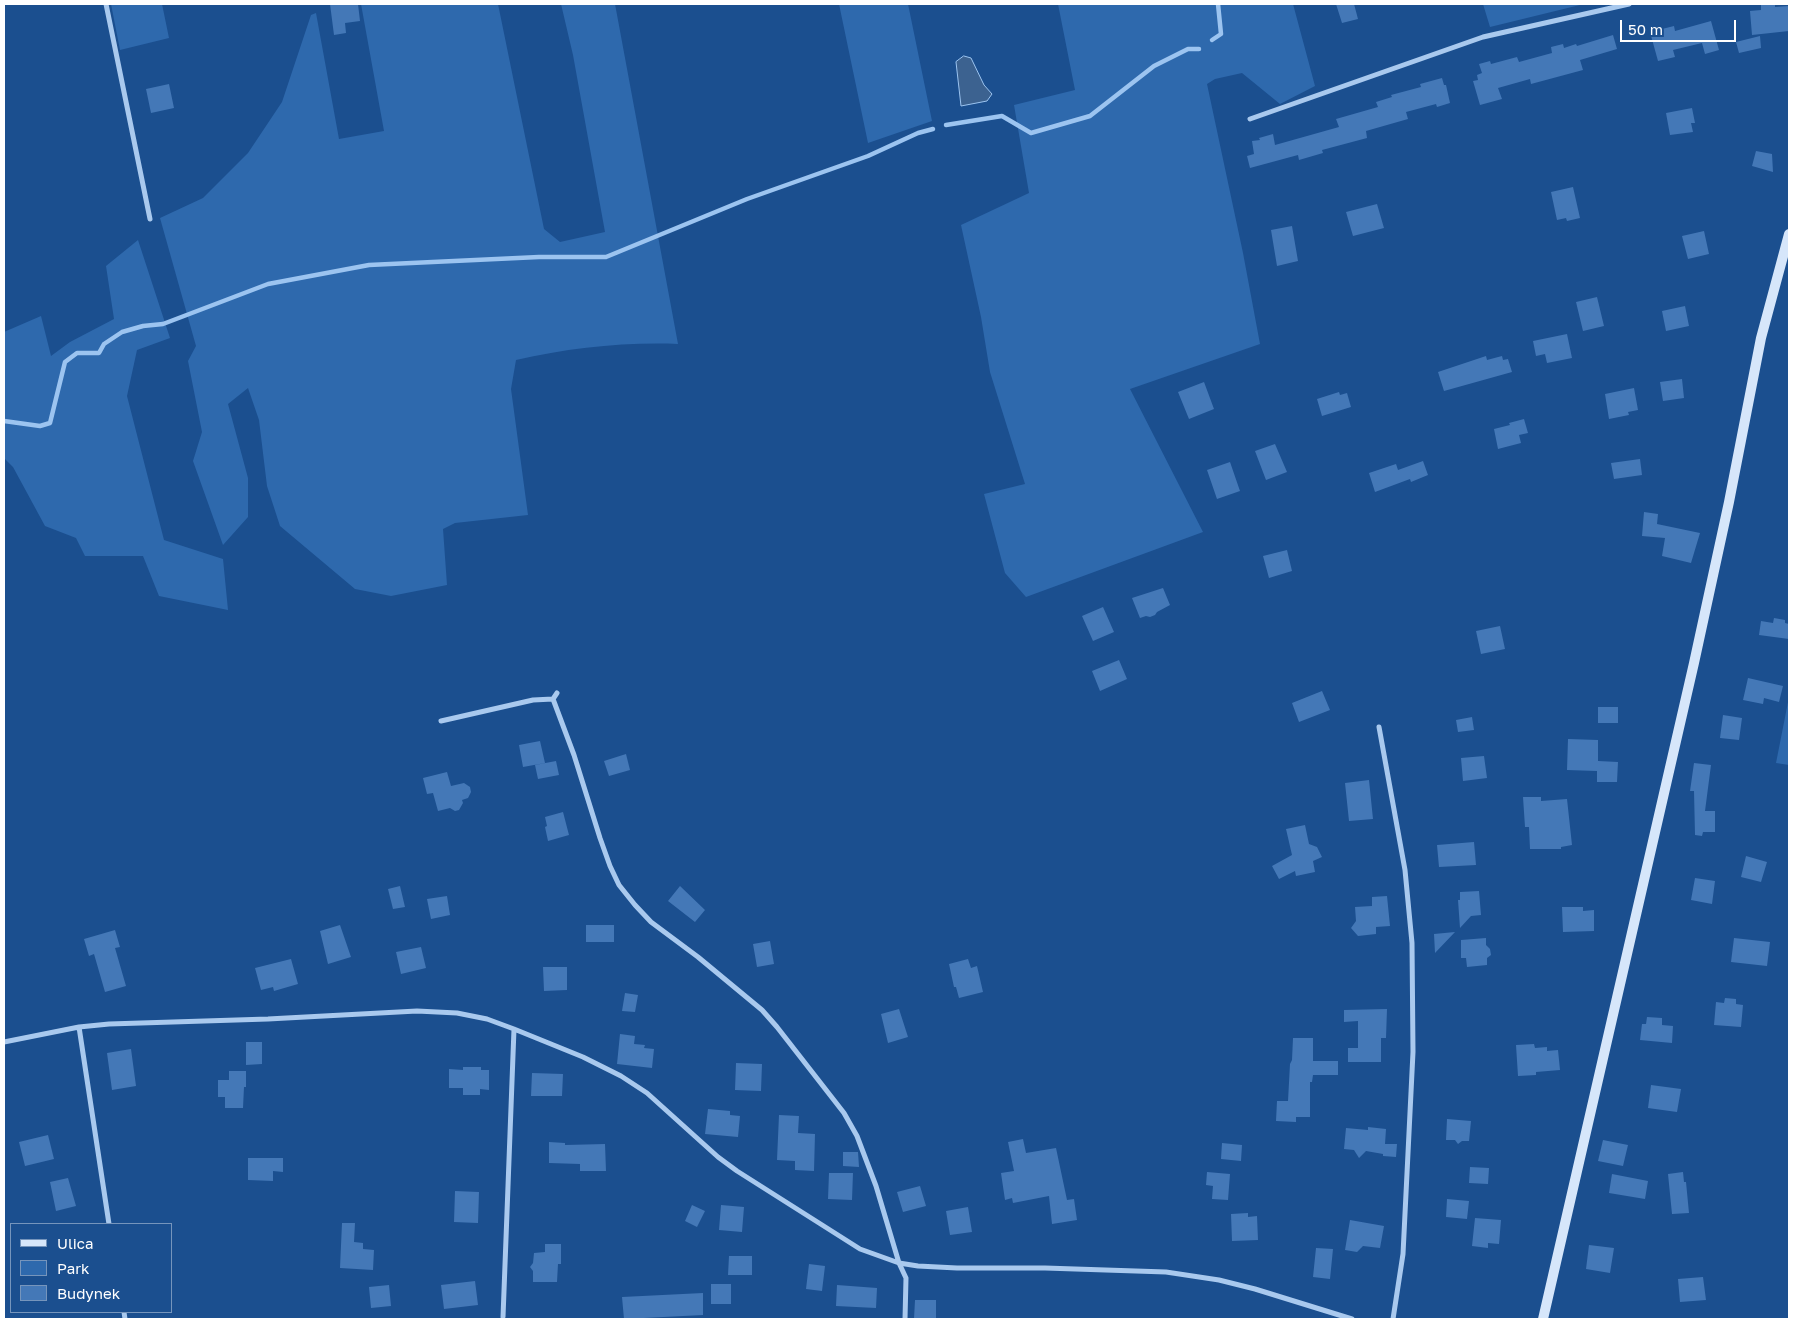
<!DOCTYPE html>
<html>
<head>
<meta charset="utf-8">
<style>
	body { margin:0 }
	#map { position:relative; width:1793px; height:1323px; overflow:hidden; background:#1b4f8f; font-family:"Golos Text",sans-serif }
	canvas { display:block }
	.frame { position:absolute; inset:0; border:5px solid #fff; pointer-events:none }
	.legend { position:absolute; left:10px; top:1223px; width:162px; height:90px; box-sizing:border-box; background:#1b4f8f; border:1px solid #7695bc; margin:0; padding:6px 9px; list-style:none; font-size:15px; color:#fff }
	.legend li { display:flex; align-items:center; gap:10px; height:25px }
	.legend b { width:25px; border:1px solid #7695bc }
	.scale { position:absolute; left:1620px; top:20px; width:116px; height:22px; box-sizing:border-box; border:2px solid #fff; border-top:0; padding-left:6px; font-size:15px; line-height:18px; white-space:nowrap; color:#fff; -webkit-text-stroke:4px #1b4f8f; paint-order:stroke }
</style>
</head>
<body>
<div id="map">
<canvas width="1793" height="1323"></canvas>
<div class="frame"></div>
<ul class="legend">
<li><b style="height:6px;background:#d6e6fa"></b>Ulica</li>
<li><b style="height:14px;background:#2e69ad"></b>Park</li>
<li><b style="height:14px;background:#4478b7"></b>Budynek</li>
</ul>
<div class="scale">50 m</div>
</div>
<script>
const c = document.querySelector('canvas').getContext('2d');
c.lineJoin = 'round';
function paint(path, color) { c.fillStyle = color; c.fill(path, 'evenodd'); }
function strokePath(path, color, width, dash) { c.strokeStyle = color; c.lineWidth = width; c.lineCap = dash ? 'butt' : 'round'; c.setLineDash(dash || []); c.stroke(path); }
paint(new Path2D(`
	M111,4H162L169,38L120,50Z
	M361,4H498L544,229L560,242L605,232L573,55L561,4H615L678,344C624,342 569,348 516,360L511,389L528,515L455,523L443,529L447,585L391,596L355,589L280,526L267,486L259,420L248,388L228,404L248,478V517L223,545L193,461L202,432L188,361L196,346L160,218L203,198L248,153L282,102L311,15L316,13L339,139L384,131Z
	M839,4H908L932,121L868,143Z
	M1058,4H1293L1315,86L1280,104L1242,73L1215,79L1207,84L1243,253L1260,344L1130,389L1203,532L1026,597L1005,573L984,494L1025,484L990,372L981,317L961,225L1029,193L1014,105L1075,90Z
	M1483,4H1584L1490,27Z
	M138,240L170,338L137,350L127,396L164,540L223,559L228,610L159,596L143,556H85L76,538L45,526L13,467L4,458V332L41,316L51,356L70,342L114,319L106,266Z
	M1789,697V765L1776,763Z`), '#2e69ad');
const water = new Path2D(`
	M964,56L971,58L984,85L992,94L987,101L961,106L956,62Z`);
paint(water, '#3c6290');
strokePath(water, '#9cc4f0', 1);
strokePath(new Path2D(`
	M1212,40L1221,34L1218,4
	M946,125L1002,116L1031,133L1090,116L1154,66L1188,49H1199
	M4,421L40,426L50,423L65,362L77,353H99L104,344L122,332L143,326L163,324L268,284L369,265L539,257H606L747,199L868,156L918,133L933,129`), '#9cc4f0', 4.5);
paint(new Path2D(`
	M330,4H358L360,21L345,23L346,33L334,35Z
	M1336,4H1354L1358,19L1342,23Z
	M1775,4V7L1789,6V31L1752,35L1750,11L1761,10V5Z
	M1711,21L1719,50L1705,54L1702,43L1673,50L1675,57L1658,61L1650,32L1674,26L1675,31Z
	M1613,35L1617,49L1580,60L1583,70L1531,84L1530,79L1498,88L1502,99L1480,105L1473,81L1478,80L1477,75L1482,73L1479,64L1490,61L1491,64L1517,57L1519,62L1552,53L1551,47L1563,44L1564,48L1576,44L1577,46Z
	M1760,36L1761,48L1739,53L1736,42Z
	M1442,78L1444,85H1446L1450,103L1437,107L1436,104L1406,112L1408,119L1366,131L1367,138L1322,150L1323,153L1299,160L1298,155L1250,168L1247,156L1254,154L1252,141L1260,140L1259,138L1273,134L1275,145L1339,127L1336,119L1378,107L1376,102L1392,97L1391,95L1421,87L1420,84Z
	M169,84L174,108L151,113L146,89Z
	M1692,108L1695,123H1691L1693,132L1670,135L1666,113Z
	M1756,151L1772,154L1773,172L1752,166Z
	M1573,187L1580,218L1567,221L1566,218L1557,220L1551,192Z
	M1377,204L1384,228L1353,236L1346,212Z
	M1292,226L1298,261L1277,266L1271,230Z
	M1704,231L1709,254L1688,259L1682,236Z
	M1597,297L1604,326L1583,331L1576,302Z
	M1685,306L1689,326L1666,331L1662,311Z
	M1567,334L1572,358L1547,363L1545,354L1536,356L1533,341Z
	M1486,356L1487,360L1502,356L1503,360L1508,359L1512,372L1444,391L1438,372Z
	M1682,379L1684,398L1663,401L1660,382Z
	M1204,382L1214,409L1189,419L1178,392Z
	M1634,388L1638,410L1628,412L1629,415L1609,419L1605,394Z
	M1339,392L1340,395L1347,393L1351,407L1322,416L1317,399Z
	M1524,419L1528,433L1519,435L1521,443L1498,449L1494,429L1510,425L1509,423Z
	M1275,444L1287,472L1266,480L1255,451Z
	M1640,459L1642,475L1614,479L1611,463Z
	M1423,461L1428,475L1411,482L1410,479L1375,492L1369,473L1396,464L1398,470Z
	M1230,462L1240,491L1217,499L1207,470Z
	M1644,512L1658,514L1657,524L1700,533L1691,563L1662,556L1665,538L1642,536Z
	M1287,550L1292,571L1269,578L1263,556Z
	M1163,588L1170,605L1157,612L1155,615L1150,617L1146,616L1140,618L1132,598Z
	M1103,607L1114,632L1093,641L1082,616Z
	M1774,618L1785,620V623L1789,624V639L1759,635L1761,621L1773,623Z
	M1500,626L1505,649L1481,654L1476,631Z
	M1119,660L1127,679L1100,691L1092,671Z
	M1748,678L1783,686L1779,702L1764,698L1763,704L1743,700Z
	M1322,691L1330,710L1299,722L1292,703Z
	M1598,707H1618V723H1598Z
	M1723,715L1742,718L1739,740L1720,738Z
	M1472,717L1474,730L1458,732L1456,720Z
	M1568,739L1598,740V761L1618,762L1617,782H1597V771L1567,770Z
	M540,741L545,763L523,767L519,745Z
	M626,754L630,770L609,776L604,761Z
	M1484,756L1487,778L1463,781L1461,758Z
	M556,761L559,775L538,779L535,765Z
	M1694,763L1711,765L1705,811H1715V832H1703L1702,836L1695,835L1694,791H1690Z
	M447,772L451,786L464,783L470,787L471,792L468,798L462,800L463,803L459,810L455,811L450,808L438,811L433,793L427,794L423,778Z
	M1369,780L1373,819L1349,821L1345,783Z
	M1523,797H1541V801L1567,799L1572,845L1561,847V849H1530L1529,827H1525Z
	M563,812L569,835L548,841L545,827L547,826L545,817Z
	M1305,825L1309,844L1317,847L1322,857L1313,861L1315,872L1296,876L1295,871L1279,879L1272,866L1292,855L1286,829Z
	M1474,842L1476,865L1439,867L1437,845Z
	M1746,856L1767,862L1761,882L1741,877Z
	M1695,878L1715,881L1712,904L1691,900Z
	M400,886L405,907L393,909L388,889Z
	M680,886L705,910L695,922L668,901Z
	M1479,891L1481,915L1471,916L1460,928L1458,900H1460V892Z
	M447,896L450,915L431,919L427,899Z
	M1387,896L1390,926L1376,927V934L1358,936L1351,928L1356,921L1355,907L1372,906V897Z
	M1562,907H1583V911L1594,910V931L1563,932Z
	M340,925L351,957L328,964L320,931Z
	M586,925H614V942H586Z
	M115,930L120,947L115,948L126,986L105,992L94,954L89,956L84,939Z
	M1455,932L1435,953L1434,934Z
	M1486,938V945L1490,949L1491,955L1487,958V965L1467,967L1466,958H1461V940Z
	M1734,938L1770,942L1767,966L1731,962Z
	M770,941L774,964L757,967L753,944Z
	M421,947L426,968L401,974L396,952Z
	M291,959L298,984L274,991L273,987L261,990L255,968Z
	M968,959L971,968L977,966L983,992L959,998L956,987H954L949,964Z
	M543,967H567V990L544,991Z
	M625,993L638,995L635,1012L622,1011Z
	M1725,998L1736,999V1004L1743,1005L1741,1027L1714,1025L1716,1002L1724,1003Z
	M899,1009L908,1037L888,1043L881,1014Z
	M1387,1009L1386,1038H1381V1062H1348V1048H1358V1021L1344,1022V1010Z
	M1647,1017L1662,1018V1025L1673,1026L1672,1043L1640,1040L1642,1024H1646Z
	M620,1034L635,1036L634,1044L645,1045L644,1048L654,1049L652,1068L617,1064Z
	M1293,1038H1313V1061H1338V1075H1313L1312,1082H1310V1117H1296V1122L1276,1121L1277,1101H1288L1290,1064L1292,1060Z
	M246,1042H262V1064L246,1065Z
	M1534,1044L1535,1048L1547,1047V1051L1558,1050L1560,1070L1536,1072V1075L1518,1076L1516,1045Z
	M131,1049L136,1086L112,1090L107,1053Z
	M736,1063L762,1064L761,1091L735,1090Z
	M463,1067H481V1070H489V1090L480,1089V1095H463V1088H449V1069L463,1070Z
	M229,1071H246V1087H244L243,1108H225V1097H218V1080H229Z
	M532,1073L563,1074L562,1096H531Z
	M1651,1085L1681,1089L1677,1112L1648,1108Z
	M708,1109L730,1111V1115L740,1116L738,1137L705,1134Z
	M779,1115L799,1116L798,1133L815,1134L814,1171L795,1170V1161L777,1160Z
	M1447,1119L1471,1121L1469,1141H1462L1458,1144L1455,1140H1446Z
	M1368,1127L1386,1129L1385,1144H1397L1396,1157L1383,1156V1154L1366,1151L1359,1158L1354,1150L1344,1149L1346,1128L1368,1130Z
	M48,1135L54,1159L25,1166L19,1142Z
	M1023,1139L1026,1153L1056,1148L1067,1200L1074,1199L1077,1220L1052,1224L1049,1196L1013,1203L1012,1198L1005,1200L1001,1173L1014,1171L1008,1142Z
	M1603,1140L1628,1145L1623,1166L1598,1161Z
	M549,1142L565,1143V1145L605,1144L606,1171H580V1164L549,1163Z
	M1222,1143L1242,1145L1241,1161L1221,1159Z
	M843,1152H858L859,1167L843,1166Z
	M248,1158H283V1172L273,1171V1181L248,1180Z
	M1470,1167L1489,1168L1488,1184L1469,1183Z
	M1207,1172L1230,1174L1228,1200L1212,1199L1213,1186L1206,1185Z
	M1683,1172L1684,1182H1686L1689,1213L1672,1214L1668,1174Z
	M829,1173H853L852,1200L828,1199Z
	M1612,1174L1648,1181L1645,1199L1609,1193Z
	M68,1178L76,1206L56,1211L50,1182Z
	M920,1186L926,1206L903,1212L897,1192Z
	M455,1191L479,1192L478,1223L454,1222Z
	M1447,1199L1469,1201L1467,1219L1446,1217Z
	M692,1205L705,1211L697,1227L685,1221Z
	M721,1205L744,1207L742,1232L719,1230Z
	M968,1207L972,1232L950,1235L946,1211Z
	M1248,1213V1217L1257,1216L1258,1240L1232,1241L1231,1214Z
	M1475,1218L1501,1220L1499,1244L1488,1243V1248L1472,1246Z
	M1350,1220L1384,1226L1380,1248L1363,1246L1357,1252L1345,1250Z
	M342,1223H355L354,1242L363,1243V1249L374,1250L373,1270L340,1268Z
	M545,1244H561V1264H558L557,1282H533V1271L530,1267L533,1263L534,1253L545,1252Z
	M1589,1245L1614,1248L1610,1273L1586,1269Z
	M1316,1248L1333,1249L1330,1279L1313,1277Z
	M729,1256H752V1275H728Z
	M809,1264L825,1266L822,1291L806,1289Z
	M1703,1277L1706,1300L1680,1302L1678,1279Z
	M475,1281L478,1305L444,1309L441,1285Z
	M711,1284H731V1304H711Z
	M389,1285L391,1306L371,1308L369,1287Z
	M837,1285L877,1288L876,1308L836,1306Z
	M703,1293V1315L624,1319L622,1297Z
	M915,1300H936V1319H914Z`), '#4478b7');
strokePath(new Path2D(`
	M106,4L150,219
	M1250,119L1483,37L1629,4
	M557,693L553,699L574,755L600,838L610,866L619,885L635,905L651,922L698,957L762,1010L777,1027L844,1113L857,1136L876,1186L899,1263L906,1278L905,1319
	M441,721L533,700L553,699
	M1379,727L1405,870L1412,943L1413,1052L1403,1254L1393,1319
	M79,1027L109,1224
	M4,1042L79,1027L109,1024L268,1019L417,1011L457,1013L487,1019L514,1029L583,1057L621,1076L647,1093L718,1157L737,1171L860,1249L899,1263L918,1266L957,1268H1045L1166,1272L1219,1280L1255,1289L1352,1319
	M124,1312L125,1319
	M503,1317L514,1029`), '#a9c9ee', 5);
strokePath(new Path2D(`
	M1543,1319L1694,663L1729,502L1761,338L1789,234`), '#d6e6fa', 10);
</script>
</body>
</html>
